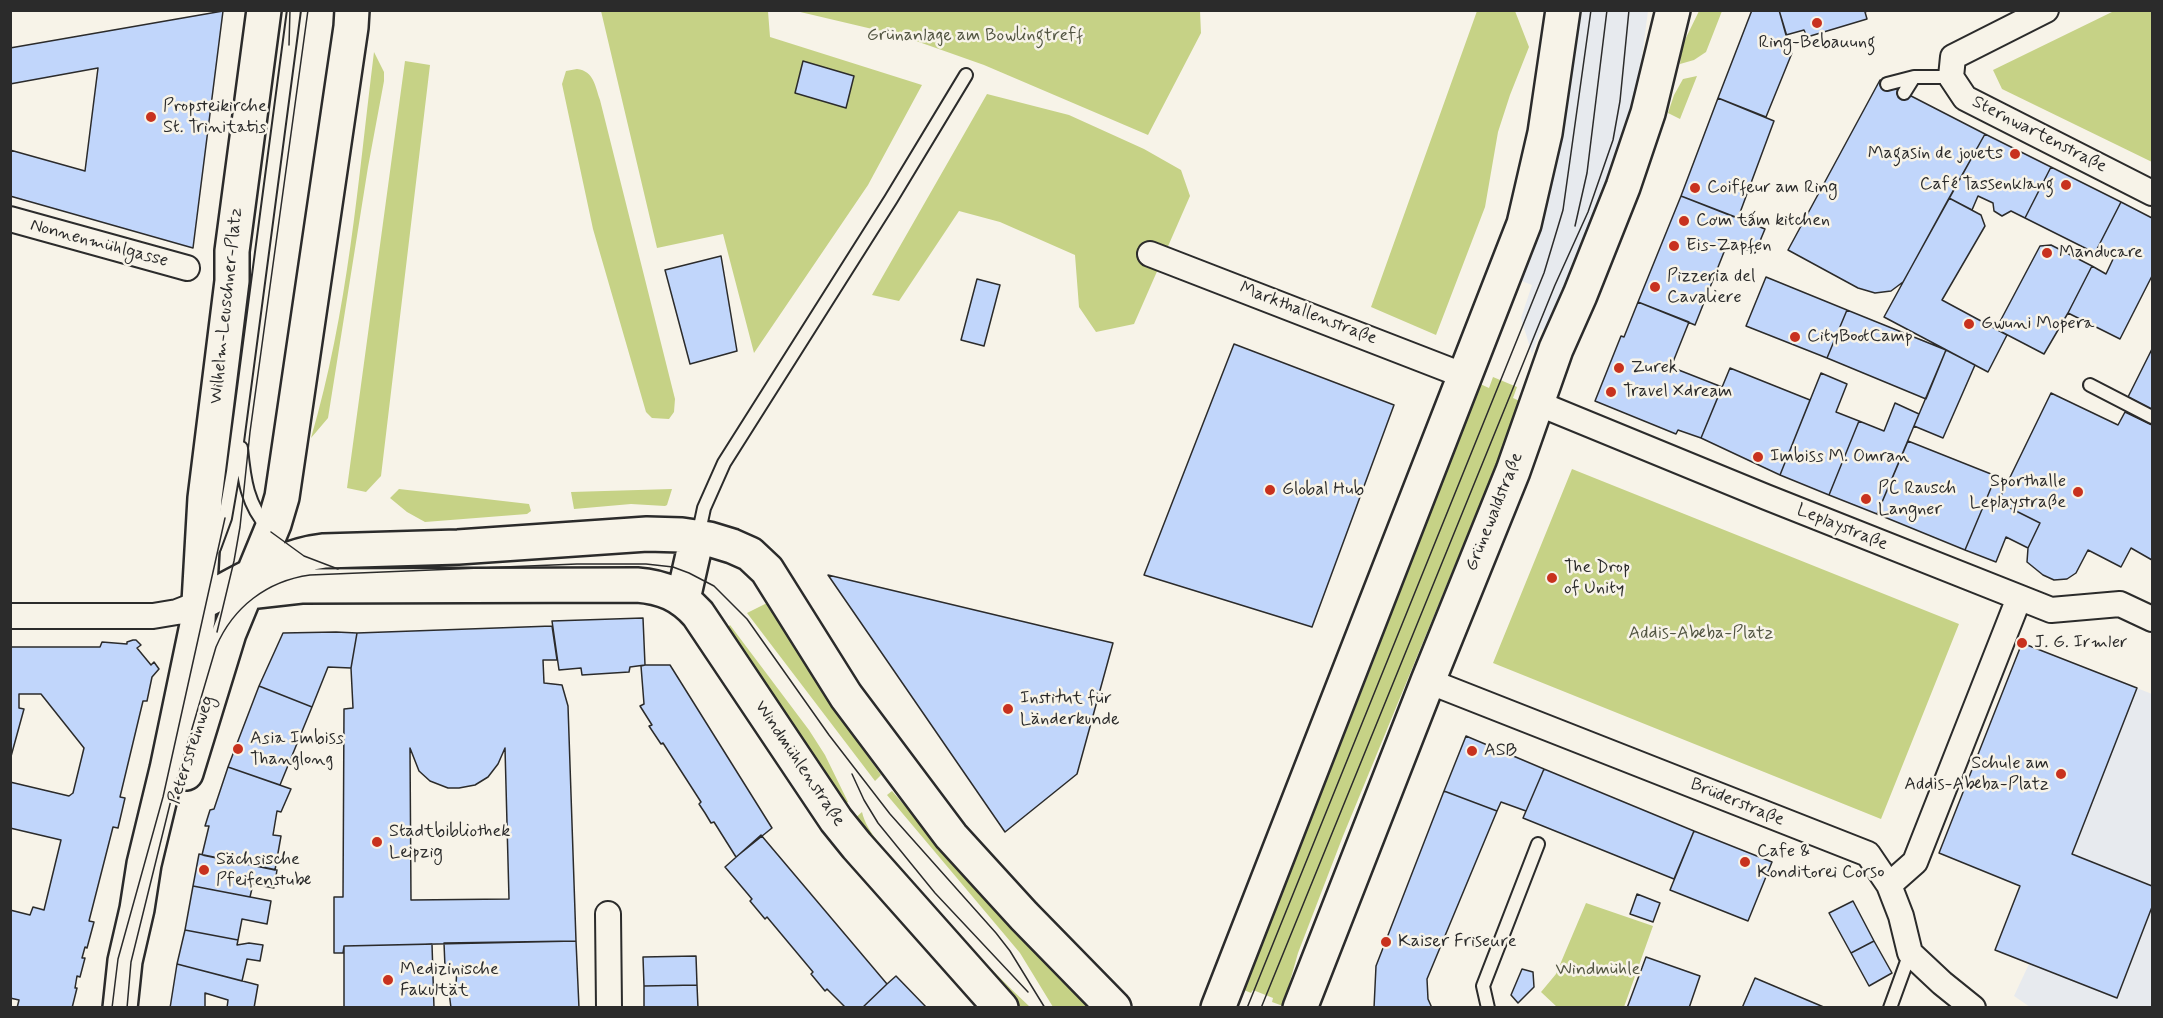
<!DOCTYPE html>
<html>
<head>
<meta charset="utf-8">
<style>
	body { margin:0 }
	#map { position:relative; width:2163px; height:1018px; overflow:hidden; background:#f7f3e8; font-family:Mynerve,sans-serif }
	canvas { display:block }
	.frame { position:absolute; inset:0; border:12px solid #2b2b2b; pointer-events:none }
</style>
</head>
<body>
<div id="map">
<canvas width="2163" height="1018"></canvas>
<div class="frame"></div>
</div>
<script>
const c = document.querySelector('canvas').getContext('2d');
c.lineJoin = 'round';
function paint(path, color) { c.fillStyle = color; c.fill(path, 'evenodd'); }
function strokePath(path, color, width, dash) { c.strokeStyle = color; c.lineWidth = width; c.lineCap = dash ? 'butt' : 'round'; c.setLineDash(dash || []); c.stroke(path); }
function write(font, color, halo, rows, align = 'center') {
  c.font = font + ' Mynerve,sans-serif'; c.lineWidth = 5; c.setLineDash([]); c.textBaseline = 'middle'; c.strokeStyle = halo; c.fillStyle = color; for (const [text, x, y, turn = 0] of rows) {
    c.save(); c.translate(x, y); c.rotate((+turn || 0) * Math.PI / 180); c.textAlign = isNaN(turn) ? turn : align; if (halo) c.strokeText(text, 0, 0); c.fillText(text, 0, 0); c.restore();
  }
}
paint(new Path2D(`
	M1574,11H1648L1638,87L1626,142L1553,334L1541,329L1532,354L1521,318L1532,285L1519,280Z
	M2022,643L2152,694V1007H2030L2014,996L2029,964L1995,950L2020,886L1939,853Z`), '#e7eaee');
paint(new Path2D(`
	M601,11H768L770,37L922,85L868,185L754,353L723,234L657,248Z
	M796,11H1200L1201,33L1148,135L984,65L902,36Z
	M1477,11H1515L1529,47L1510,95L1498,132L1485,207L1436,335L1371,307Z
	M1699,11H1722L1706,52L1694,60L1680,64L1682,46Z
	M2114,11H2152V162L2002,89L1993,70Z
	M374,52L384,72V81L368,167L328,418L311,438C348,313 358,181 374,52Z
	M405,61L430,65L381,476L366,492L347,488Z
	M577,69C594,71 595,86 600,100L675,399L674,412L669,419L652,418L646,412L593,229L562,84L566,71Z
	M1697,76L1680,119L1668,113L1674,95L1683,79Z
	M987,94L1069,115L1144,149L1181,170L1190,196L1134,324L1096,332L1079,307L1075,255L1000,222L959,211L899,301L872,295Z
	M1493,377L1517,387L1513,398L1522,402L1343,836L1298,953L1283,1006L1272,1002L1273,998L1253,990L1251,993L1244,990L1378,650L1396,597L1478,383L1489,388Z
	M1572,469L1959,624L1881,819L1493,663Z
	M399,489L529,504L531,511L527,514L425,522L407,512L390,498Z
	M672,489L667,505L665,506L631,504L574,509L571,492Z
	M767,603L824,695L881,775L875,781L747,613Z
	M730,625L809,730L825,755L848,802L840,808L727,628Z
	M892,791L1011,928L1089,1007H1053L1020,953L887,795Z
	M862,812C867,834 888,852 902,869C942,917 984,964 1030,1007H1018L1001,991L852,821Z
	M1586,903L1653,926L1624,1007H1557L1541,992L1556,974Z`), '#c6d286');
const building = new Path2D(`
	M1752,10H1779L1792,53L1766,117L1718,98Z
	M1779,10H1870L1865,12L1867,19L1807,37L1804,30L1786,35Z
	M223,11L193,248L10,196V150L85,171L98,68L10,84V48Z
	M803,61L854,76L846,108L795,93Z
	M1880,80L1985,134L1903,282L1891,291L1875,293L1858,288L1788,250Z
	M1718,98L1774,121L1738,218L1681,196Z
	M1985,134L2051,167L2025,218L2011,211L2002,216L1994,211L1993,203L1978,196L1972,210L1949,198Z
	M2051,167L2121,202L2095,253L2025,218Z
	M1681,196L1765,229L1755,253L1728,242L1695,325L1638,302Z
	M1949,198L1981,215L1985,226L1942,300L2007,335L1988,372L1884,317Z
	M2121,202L2152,218V276L2120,339L2068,313L2092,266L2106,274L2114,257L2097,249Z
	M2051,245L2092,266L2068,313L2044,354L1996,329L2040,246Z
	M721,256L737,351L690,364L665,270Z
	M1766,277L1847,310L1827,358L1746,326Z
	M977,279L1000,285L984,346L961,340Z
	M1638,302L1689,322L1671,367L1722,387L1701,438L1678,430L1676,434L1595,401L1621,336L1624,337Z
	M1847,310L1946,350L1926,399L1827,358Z
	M1234,344L1394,405L1312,627L1144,575Z
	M2152,349V410L2128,397Z
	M1946,350L1975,365L1943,438L1914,426Z
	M1730,368L1810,400L1780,475L1701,438Z
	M1821,373L1847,384L1836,412L1859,421L1829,495L1780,475Z
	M2051,393L2118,425L2125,412L2152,425V560L2131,548L2121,567L2088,550L2076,573L2067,579L2054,580L2043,575L2027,562L2028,548L2040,523L1998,502Z
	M1895,403L1919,414L1877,514L1829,495L1859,421L1884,431Z
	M1908,441L1996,476L1965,550L1877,514Z
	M1996,476L2008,481L1998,502L2040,523L2028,548L2006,537L1996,562L1965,550Z
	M828,575L1113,643L1077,774L1005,832Z
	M643,618L645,665L630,667L629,672L582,675L581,668L559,670L552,621Z
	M552,626L557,660H543L544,683L562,685L568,706L576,941L344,946L343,953H334V897H343L344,709L353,708L351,668L357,633ZM410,748L419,771L430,781L448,788H459L475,785L488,777L498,764L505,748L509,899L411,900Z
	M336,632L357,633L351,668L328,667L312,707L259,686L283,633Z
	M133,640H136L141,645L137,648L151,665L154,662L159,669L152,677L147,701H143L120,797L125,798L118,828L113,827L89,921L94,922L87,948L85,947L82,958H85L80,977L77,976L75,988H77L72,1008H17L19,1000L10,998V910L30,915L33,907L44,910L61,840L10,828V782L69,796L73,793L84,748L41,694H19V708L24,709L10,760V647H100L102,642L127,644V642Z
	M2022,643L2137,688L2072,854L2152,886V907L2117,998L1995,950L2020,886L1939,853Z
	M645,665H670L772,828L736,857L714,822L711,823L705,813L699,804L701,802L663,743L661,744L649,726L652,725L640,706L644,704L641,666Z
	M259,686L312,707L280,785L228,767Z
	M1466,736L1544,769L1526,811L1501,802L1497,811L1444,791Z
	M228,767L291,789L281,812L277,811L273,835L281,836L275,870L202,855L209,826H205L210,810L214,809Z
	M1544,769L1694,831L1674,879L1523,818Z
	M1444,791L1497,811L1427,979L1428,999L1432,1008H1374L1376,966Z
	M1694,831L1772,862L1748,921L1670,890Z
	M761,835L887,984L862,1008H846L827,989L825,991L811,974L813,972L767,917L765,919L750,901L752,899L725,867Z
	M199,854L277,870L274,888L253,884L250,897L193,886Z
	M193,886L271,901L267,924L242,919L238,940L185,930Z
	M1637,894L1660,903L1653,922L1630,914Z
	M1853,901L1874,941L1851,953L1829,913Z
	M185,930L238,940L237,945L249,943L263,945L260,961L247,959L242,981L177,964Z
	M576,941L579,1008H451L449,992L456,985L457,968L445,967L444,943Z
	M1874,941L1892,973L1869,986L1851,953Z
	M432,944L434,1008H344V946Z
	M696,956L697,985L644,986L643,957Z
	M1646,957L1700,976L1689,1008H1627Z
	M177,964L258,985L254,1008H227L228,1000L205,993V1008H170Z
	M1522,969L1533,972L1534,987L1518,1003L1511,995Z
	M896,976L927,1008H862L887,984Z
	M1755,978L1826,1008H1742Z
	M697,985L698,1008H644V986Z`);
paint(building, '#c1d6fb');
strokePath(building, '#2b2b2b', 1.5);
const lane = new Path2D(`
	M1887,84L1914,77H1951
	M1904,93L1914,77
	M2090,385L2152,417
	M241,448C244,479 247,505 269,529
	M698,536L704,508L724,463L891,199L966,75
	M214,548L225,518L233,472L294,10
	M1488,1008L1483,986L1538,844
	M1890,1008L1910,953`);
const street = new Path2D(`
	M2046,10L1953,57L1951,77L1965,98L2152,193
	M10,219L187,268
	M1150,254L1465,376
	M1537,403L1766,497L2051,610L2120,604L2152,619
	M10,616H153L177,612L200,603
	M1428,681L1868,854L1889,885L1901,916L1910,953L1942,983L1973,1008
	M1889,885L1915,862L2019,598
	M608,914L609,1008`);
const secondary = new Path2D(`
	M239,593L301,586L637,585C663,587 681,595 698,614L836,820L857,846L1001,1008
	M683,599L697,537
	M200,603C240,583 279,556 324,551L458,547L647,534L682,535L709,539L732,546L750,554L767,570L846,696L951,836L1024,916L1114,1008
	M186,773L229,633L274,524L282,497L351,27L352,10
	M120,1008L125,961L137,909L144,864L167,769L198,620L205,498L232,281V251L264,10
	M1218,1008L1524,224L1545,133L1563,10
	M1300,1008L1428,681L1513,471L1556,349L1580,295L1623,187L1648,113L1673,10`);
strokePath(lane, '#2b2b2b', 16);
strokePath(street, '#2b2b2b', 28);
strokePath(secondary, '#2b2b2b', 38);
strokePath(lane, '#f7f3e8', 12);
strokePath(street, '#f7f3e8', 24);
strokePath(secondary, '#f7f3e8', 33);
strokePath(new Path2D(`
	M289,45L290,10
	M1575,226L1587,173L1607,10
	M271,532L304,556L338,569
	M217,632L234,561L240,527L250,432L308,10
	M852,774L864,800L878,823L935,893L1028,992
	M112,1008L118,959L163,797L225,518
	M127,1008L131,962L171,800L216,647C233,607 267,581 310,575L577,564H646L673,567L689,573L714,586L747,619L829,735L890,814L996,933L1010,951L1045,1008
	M1247,1008L1544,273L1563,210L1591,10
	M1261,1008L1555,285L1588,212L1613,140L1620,101L1629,10`), '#2b2b2b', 1.5);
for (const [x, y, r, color] of [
	[1817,23,6,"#c8321e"],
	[151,117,6,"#c8321e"],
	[2015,154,6,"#c8321e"],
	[2066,185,6,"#c8321e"],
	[1695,188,6,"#c8321e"],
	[1684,221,6,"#c8321e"],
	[1674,246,6,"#c8321e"],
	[2047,253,6,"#c8321e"],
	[1655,287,6,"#c8321e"],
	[1969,324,6,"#c8321e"],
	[1795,337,6,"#c8321e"],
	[1619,368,6,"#c8321e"],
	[1611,392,6,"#c8321e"],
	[1758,457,6,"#c8321e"],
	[1270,490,6,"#c8321e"],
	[2078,492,6,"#c8321e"],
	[1866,499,6,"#c8321e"],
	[1552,578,6,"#c8321e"],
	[2022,643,6,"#c8321e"],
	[1008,709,6,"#c8321e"],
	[238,749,6,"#c8321e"],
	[1472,751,6,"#c8321e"],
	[2061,774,6,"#c8321e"],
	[377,842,6,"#c8321e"],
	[1745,862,6,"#c8321e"],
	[204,870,6,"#c8321e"],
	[1386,942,6,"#c8321e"],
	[388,980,6,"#c8321e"]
]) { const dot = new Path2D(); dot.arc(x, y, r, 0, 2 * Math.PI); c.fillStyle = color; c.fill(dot); strokePath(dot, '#f7f3e8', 2); }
write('18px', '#525542', '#f7f3e8', [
	["Grünanlage am Bowlingtreff",975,36],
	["Addis-Abeba-Platz",1701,634],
	["Windmühle",1598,970]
]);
write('18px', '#2b2b2b', '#f7f3e8', [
	["Ring-Bebauung",1817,43,"center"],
	["Propsteikirche",163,107],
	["St. Trinitatis",163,128],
	["Magasin de jouets",2003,154,"right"],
	["Café Tassenklang",2054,185,"right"],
	["Coiffeur am Ring",1707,188],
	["Cơm tấm kitchen",1696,221],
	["Eis-Zapfen",1686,246],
	["Manducare",2059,253],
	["Pizzeria del",1667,277],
	["Cavaliere",1667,298],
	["Gwuni Mopera",1981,324],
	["CityBootCamp",1807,337],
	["Zurek",1631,368],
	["Travel Xdream",1623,392],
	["Imbiss M. Omran",1770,457],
	["Sporthalle",2066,482,"right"],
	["Leplaystraße",2066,503,"right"],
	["PC Rausch",1878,489],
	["Langner",1878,510],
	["Global Hub",1282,490],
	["The Drop",1564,568],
	["of Unity",1564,589],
	["J. G. Irmler",2034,643],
	["Institut für",1020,699],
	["Länderkunde",1020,720],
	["Asia Imbiss",250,739],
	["Thanglong",250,760],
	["ASB",1484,751],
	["Schule am",2049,764,"right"],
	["Addis-Abeba-Platz",2049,785,"right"],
	["Stadtbibliothek",389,832],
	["Leipzig",389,853],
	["Cafe &",1757,852],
	["Konditorei Corso",1757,873],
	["Sächsische",216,860],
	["Pfeifenstube",216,881],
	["Kaiser Friseure",1398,942],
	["Medizinische",400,970],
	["Fakultät",400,991]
], 'left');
write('18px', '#2b2b2b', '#f7f3e8', [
	["Sternwartenstraße",2039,135,27],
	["Nonnenmühlgasse",99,244,15],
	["Wilhelm-Leuschner-Platz",227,306,-84],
	["Markthallenstraße",1308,314,21],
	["Grünewaldstraße",1495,512,-68],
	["Leplaystraße",1842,528,22],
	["Peterssteinweg",192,750,-72],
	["Windmühlenstraße",799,764,56],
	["Brüderstraße",1737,803,22]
]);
</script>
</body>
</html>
